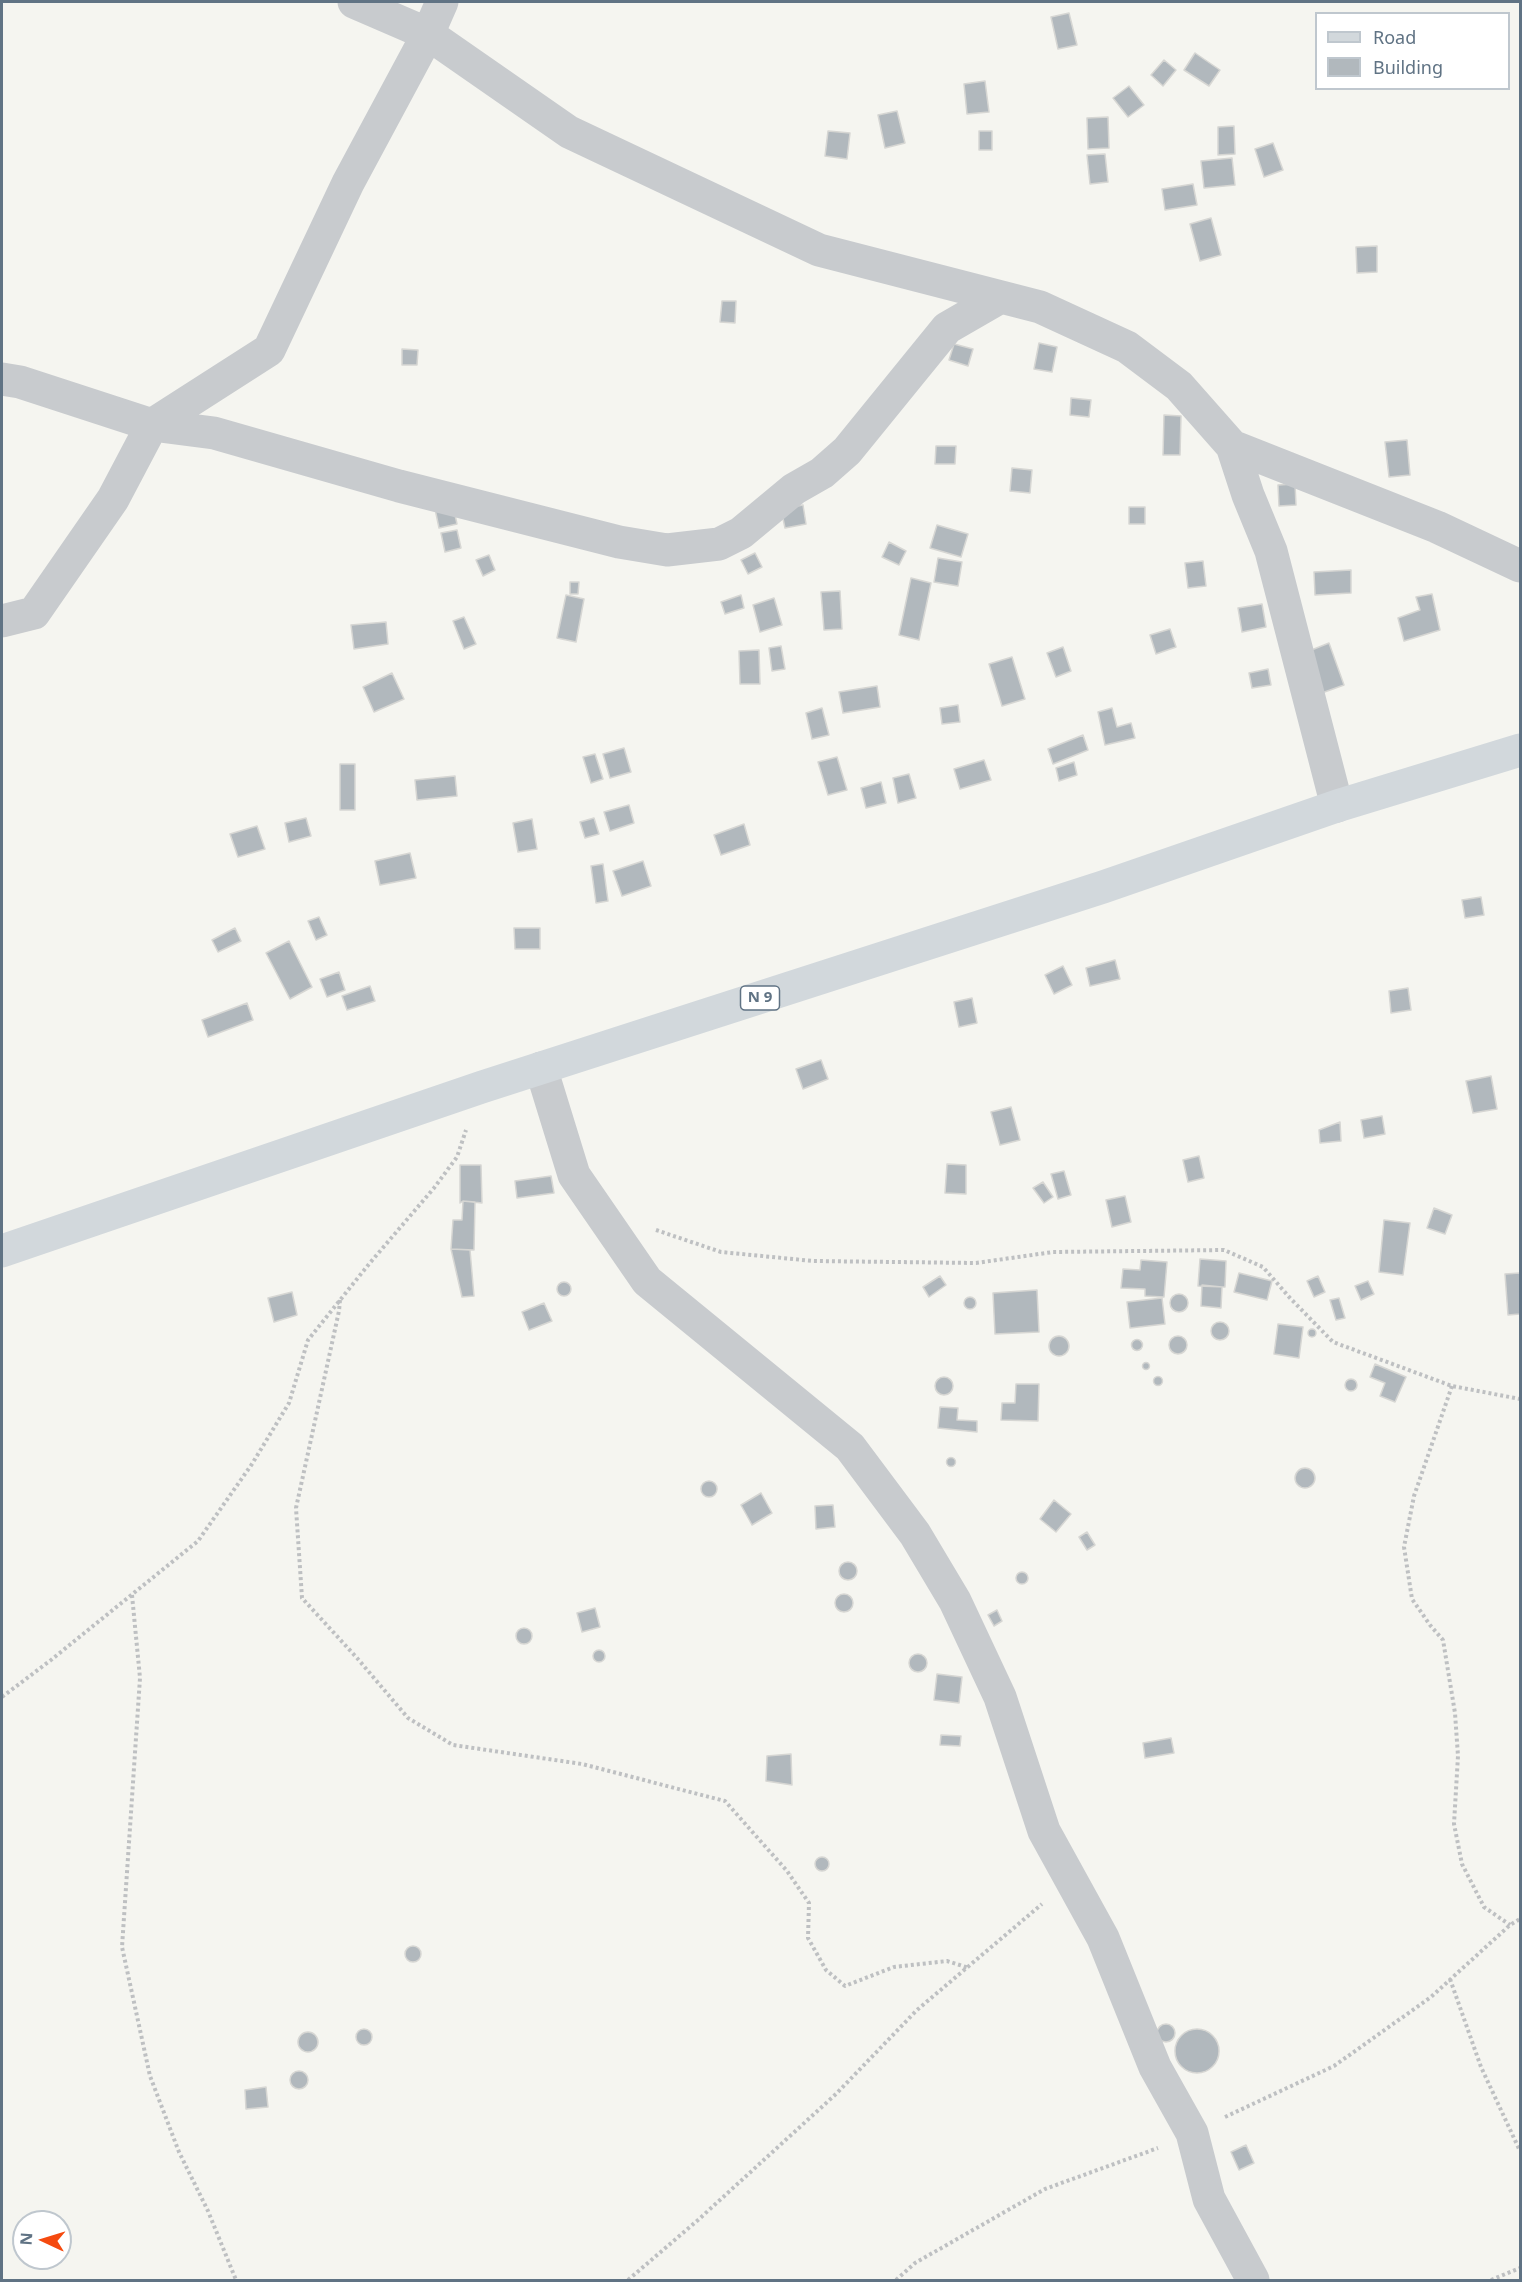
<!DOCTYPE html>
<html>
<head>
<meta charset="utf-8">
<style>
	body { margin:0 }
	#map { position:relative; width:1522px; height:2282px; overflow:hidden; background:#f5f5f0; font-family:"Noto Sans",sans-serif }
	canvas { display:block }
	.frame { position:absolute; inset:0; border:3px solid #607384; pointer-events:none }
	.legend { position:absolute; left:1315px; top:12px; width:195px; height:78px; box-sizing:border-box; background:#fff; border:2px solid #bfc7ce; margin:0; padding:8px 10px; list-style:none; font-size:18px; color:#607384 }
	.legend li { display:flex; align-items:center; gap:12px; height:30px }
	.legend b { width:30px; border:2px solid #bfc7ce }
	.north { position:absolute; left:12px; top:2210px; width:60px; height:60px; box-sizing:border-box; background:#fff; border:2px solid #bfc7ce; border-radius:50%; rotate:274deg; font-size:16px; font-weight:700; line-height:24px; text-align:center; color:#607384 }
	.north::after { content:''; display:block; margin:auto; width:21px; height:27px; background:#f54a0f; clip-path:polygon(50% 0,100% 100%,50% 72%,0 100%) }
</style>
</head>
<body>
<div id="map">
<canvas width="1522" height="2282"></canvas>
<div class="frame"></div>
<ul class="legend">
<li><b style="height:8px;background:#d2d8dc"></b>Road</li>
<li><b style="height:16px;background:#b1b8bd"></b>Building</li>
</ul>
<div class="north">N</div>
</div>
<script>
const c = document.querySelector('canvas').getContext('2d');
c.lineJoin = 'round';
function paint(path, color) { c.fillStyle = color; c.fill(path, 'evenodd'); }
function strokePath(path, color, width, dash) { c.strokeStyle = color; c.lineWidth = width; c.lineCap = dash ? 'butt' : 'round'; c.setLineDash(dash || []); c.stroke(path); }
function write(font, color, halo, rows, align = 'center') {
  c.font = font + ' "Noto Sans",sans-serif'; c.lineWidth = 6; c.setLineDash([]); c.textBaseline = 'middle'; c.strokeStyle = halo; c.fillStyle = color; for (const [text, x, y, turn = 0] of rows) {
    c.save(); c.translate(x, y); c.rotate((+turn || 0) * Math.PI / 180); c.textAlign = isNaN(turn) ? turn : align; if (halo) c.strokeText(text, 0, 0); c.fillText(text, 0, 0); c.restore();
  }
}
const building = new Path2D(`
	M1069,13L1077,45L1058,49L1051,17Z
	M1195,53L1220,70L1209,86L1184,70Z
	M1164,60L1176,70L1163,86L1151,75Z
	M985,81L989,112L967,114L964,84Z
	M1129,86L1144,105L1128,117L1113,98Z
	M897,111L905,143L885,148L878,115Z
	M1108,117L1109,148L1088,149L1087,118Z
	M1234,126L1235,154L1218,155V127Z
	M828,131L850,133L847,159L825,156Z
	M979,131H992V150H979Z
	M1273,143L1283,170L1264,177L1255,149Z
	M1105,154L1108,182L1090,184L1087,155Z
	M1232,158L1235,185L1204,188L1201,161Z
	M1193,184L1197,205L1165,210L1162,189Z
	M1211,218L1221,255L1200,261L1190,224Z
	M1377,246V272L1357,273L1356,247Z
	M722,301H736L735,323L720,322Z
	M1039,343L1057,347L1052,372L1034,369Z
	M954,344L973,349L968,366L949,360Z
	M402,349L418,350L417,365H402Z
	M1071,398L1091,400L1089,417L1070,415Z
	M1164,415L1181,416L1180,455H1163Z
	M1407,440L1410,475L1389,477L1385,442Z
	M936,446H956L955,464H935Z
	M1012,468L1032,470L1030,493L1010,491Z
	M1295,484L1296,505L1279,506L1278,485Z
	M452,501L457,524L439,528L434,504Z
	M803,505L806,524L785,528L781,509Z
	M1129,507H1145V524H1129Z
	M937,525L968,534L961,557L930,548Z
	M457,530L461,548L445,552L441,533Z
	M889,542L906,551L899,565L882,557Z
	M755,553L762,567L748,574L741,560Z
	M489,555L495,570L483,576L476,560Z
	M938,558L962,562L958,586L934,582Z
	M1203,561L1206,586L1188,588L1185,563Z
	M1351,570V593L1315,595L1314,572Z
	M911,578L931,583L919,640L899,635Z
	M570,582H579L578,594H570Z
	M840,591L842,629L824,630L821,592Z
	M1432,594L1440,630L1404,641L1398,618L1420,610L1416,597Z
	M566,595L584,599L576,642L557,638Z
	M741,595L744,608L725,614L721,602Z
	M774,598L782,625L760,632L753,605Z
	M1262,604L1266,627L1242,632L1238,608Z
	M464,617L476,644L464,649L453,621Z
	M386,622L388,644L354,649L351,625Z
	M1170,629L1176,647L1156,654L1150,635Z
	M1329,643L1344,685L1319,694L1304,653Z
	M781,646L785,669L772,671L769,648Z
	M1063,647L1071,671L1056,677L1047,653Z
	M759,650L760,684H740L739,651Z
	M1012,657L1025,699L1002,706L989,664Z
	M1268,669L1271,685L1252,688L1249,673Z
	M392,673L404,699L374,712L363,687Z
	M877,686L880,707L843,713L839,692Z
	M958,705L960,722L942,724L940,708Z
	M822,708L829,735L812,739L806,713Z
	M1112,708L1117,727L1131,723L1135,738L1105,745L1098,712Z
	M1083,735L1088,750L1053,764L1048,749Z
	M624,748L631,772L610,778L603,754Z
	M595,754L603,779L591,783L583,757Z
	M837,757L847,790L828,795L818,762Z
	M984,760L991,780L960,789L954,769Z
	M1074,762L1077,775L1059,781L1056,768Z
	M340,764H355V810H340Z
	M909,774L916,798L898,803L893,778Z
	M455,776L457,796L417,800L415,780Z
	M881,782L886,803L866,808L861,788Z
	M629,805L634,823L610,831L604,812Z
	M306,818L311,836L289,842L285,823Z
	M594,818L599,834L585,838L580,822Z
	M532,819L537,849L518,852L513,823Z
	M744,824L750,845L721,855L714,835Z
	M257,826L265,849L238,857L230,834Z
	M410,853L416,878L380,885L375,861Z
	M643,861L651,886L622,896L613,871Z
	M603,864L608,901L596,903L591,866Z
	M1481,897L1484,915L1465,918L1462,900Z
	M319,917L327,935L316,940L308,921Z
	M235,928L241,941L218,952L212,940Z
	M514,928H540V949H515Z
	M289,941L312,987L290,999L266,953Z
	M1115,960L1120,979L1090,986L1086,968Z
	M1063,966L1072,985L1054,994L1045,975Z
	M339,972L345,990L327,997L320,979Z
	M370,986L375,1001L347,1010L342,996Z
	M1408,988L1411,1010L1391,1013L1389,991Z
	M972,998L977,1023L959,1027L954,1002Z
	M247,1003L253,1020L208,1037L202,1020Z
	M821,1060L828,1079L803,1089L796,1069Z
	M1491,1076L1497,1109L1473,1113L1466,1081Z
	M1011,1107L1020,1140L1000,1145L991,1112Z
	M1382,1116L1385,1134L1364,1138L1361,1120Z
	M1340,1122L1341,1141L1320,1143L1319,1130Z
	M1199,1156L1204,1178L1188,1182L1183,1160Z
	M947,1164L966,1165V1194L945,1193Z
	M460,1165H481L482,1203L463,1201L460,1203Z
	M1064,1171L1071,1195L1058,1199L1051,1174Z
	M551,1176L554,1193L517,1198L515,1181Z
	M1043,1182L1053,1197L1044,1203L1033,1188Z
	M1125,1196L1131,1222L1112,1227L1106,1200Z
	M463,1201L475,1202L474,1250L451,1249L453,1220H462Z
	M1434,1208L1452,1215L1445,1234L1427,1228Z
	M1384,1220L1410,1223L1403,1275L1379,1272Z
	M451,1249L470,1250L474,1296L462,1297Z
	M1200,1259L1226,1261L1225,1287L1198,1286Z
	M1141,1260L1167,1262L1164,1297L1145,1296V1289L1121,1288L1123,1269L1140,1270Z
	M1239,1273L1272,1281L1267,1300L1234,1292Z
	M1520,1273V1314L1508,1315L1505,1274Z
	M940,1276L946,1285L929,1297L923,1287Z
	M1318,1276L1325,1292L1314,1297L1307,1281Z
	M1368,1281L1374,1294L1361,1300L1355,1286Z
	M557 1289a7 7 0 1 1 14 0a7 7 0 1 1-14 0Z
	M1202,1285L1222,1287L1221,1308L1201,1306Z
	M1037,1290L1039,1332L995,1334L993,1293Z
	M292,1292L297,1315L274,1322L268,1298Z
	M1170 1303a9 9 0 1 1 18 0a9 9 0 1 1-18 0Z
	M964 1303a6 6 0 1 1 12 0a6 6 0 1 1-12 0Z
	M1162,1298L1165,1324L1130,1328L1127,1302Z
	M1339,1298L1345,1318L1336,1320L1330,1300Z
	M544,1303L552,1321L529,1330L522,1312Z
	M1211 1331a9 9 0 1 1 18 0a9 9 0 1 1-18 0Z
	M1278,1324L1303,1327L1299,1358L1274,1354Z
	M1308 1333a4 4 0 1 1 8 0a4 4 0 1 1-8 0Z
	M1049 1346a10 10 0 1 1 20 0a10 10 0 1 1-20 0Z
	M1169 1345a9 9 0 1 1 18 0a9 9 0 1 1-18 0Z
	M1131.5 1345a5.5 5.5 0 1 1 11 0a5.5 5.5 0 1 1-11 0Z
	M1142.5 1366a3.5 3.5 0 1 1 7 0a3.5 3.5 0 1 1-7 0Z
	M1375,1364L1406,1377L1395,1402L1380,1396L1385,1383L1370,1377Z
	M1153.5 1381a4.5 4.5 0 1 1 9 0a4.5 4.5 0 1 1-9 0Z
	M935 1386a9 9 0 1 1 18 0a9 9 0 1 1-18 0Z
	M1345 1385a6 6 0 1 1 12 0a6 6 0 1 1-12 0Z
	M1016,1384H1039L1038,1421L1001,1420L1002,1403H1015Z
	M940,1407L958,1408L957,1420L977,1421V1432L938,1428Z
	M946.5 1462a4.5 4.5 0 1 1 9 0a4.5 4.5 0 1 1-9 0Z
	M1295 1478a10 10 0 1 1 20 0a10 10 0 1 1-20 0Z
	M701 1489a8 8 0 1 1 16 0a8 8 0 1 1-16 0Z
	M761,1493L772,1513L752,1525L741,1505Z
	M1054,1500L1071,1514L1056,1532L1040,1519Z
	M833,1505L835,1527L816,1529L815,1506Z
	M1087,1532L1095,1545L1087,1550L1079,1537Z
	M839 1571a9 9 0 1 1 18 0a9 9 0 1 1-18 0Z
	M1016 1578a6 6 0 1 1 12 0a6 6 0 1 1-12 0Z
	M835 1603a9 9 0 1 1 18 0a9 9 0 1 1-18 0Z
	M595,1608L600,1627L582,1632L577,1613Z
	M997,1610L1002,1621L994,1626L988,1615Z
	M516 1636a8 8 0 1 1 16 0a8 8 0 1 1-16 0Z
	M593 1656a6 6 0 1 1 12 0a6 6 0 1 1-12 0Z
	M909 1663a9 9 0 1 1 18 0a9 9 0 1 1-18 0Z
	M937,1674L962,1677L959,1703L934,1700Z
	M941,1735L961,1736L960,1746L940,1745Z
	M1171,1738L1174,1753L1145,1758L1143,1743Z
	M791,1754L792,1785L766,1781L767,1756Z
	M815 1864a7 7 0 1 1 14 0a7 7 0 1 1-14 0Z
	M405 1954a8 8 0 1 1 16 0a8 8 0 1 1-16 0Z
	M1157 2033a9 9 0 1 1 18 0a9 9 0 1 1-18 0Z
	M1175 2051a22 22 0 1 1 44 0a22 22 0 1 1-44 0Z
	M356 2037a8 8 0 1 1 16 0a8 8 0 1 1-16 0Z
	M298 2042a10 10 0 1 1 20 0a10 10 0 1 1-20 0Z
	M290 2080a9 9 0 1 1 18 0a9 9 0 1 1-18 0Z
	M266,2087L268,2107L246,2109L245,2090Z
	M1246,2145L1254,2163L1239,2170L1231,2152Z`);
paint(building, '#b1b8bd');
strokePath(building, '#d6d6d3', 1.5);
strokePath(new Path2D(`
	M656,1230L721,1252L813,1261L976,1263L1053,1252L1224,1250L1263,1267L1290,1298L1333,1342L1452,1386L1520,1399
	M340,1300L339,1311L296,1508L302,1598L357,1658L408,1718L453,1745L582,1764L725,1801L787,1871L809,1903L808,1938L826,1970L845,1986L894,1967L947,1961L969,1968
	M1452,1386L1414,1496L1404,1547L1412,1599L1430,1625L1443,1640L1455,1713L1458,1756L1454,1824L1462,1864L1484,1907L1510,1925
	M132,1595L140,1678L122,1947L150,2076L179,2152L208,2211L236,2280
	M2,1697L51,1660L198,1541L252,1464L289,1403L308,1340L369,1264L434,1188L457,1157L466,1130
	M1450,1979L1481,2067L1520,2151
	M1225,2117L1334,2066L1431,1997L1510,1925L1520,1919
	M628,2280L698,2220L836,2094L917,2010L1042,1904
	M896,2280L915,2263L1045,2189L1158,2148
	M1491,2280L1520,2268`), '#bec0c2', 4, [3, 3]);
strokePath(new Path2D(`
	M354,2L428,34L569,132L819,250L1040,307L1127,347L1179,386L1232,446L1248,495L1271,551L1337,806
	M2,379L20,382L152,425L214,433L399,486L619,542L667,550L719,544L741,533L794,489L822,473L847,451L947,328L999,298
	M1232,446L1437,527L1520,566
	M2,621L34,613L113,499L152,425L269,350L348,183L428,34L442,2
	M541,1068L574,1175L647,1281L850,1447L915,1534L955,1601L1000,1697L1044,1831L1103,1938L1155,2067L1192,2133L1209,2199L1253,2280`), '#c8cbce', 33);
strokePath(new Path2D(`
	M2,1251L482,1087L1103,887L1337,806L1520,750`), '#d2d8dc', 33);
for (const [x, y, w] of [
	[760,998,39]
]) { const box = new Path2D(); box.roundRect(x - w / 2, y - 12, w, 24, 4.5); c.fillStyle = '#fff'; c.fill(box); strokePath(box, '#607384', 1.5); }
write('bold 15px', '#607384', null, [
	["N 9",760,998]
]);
</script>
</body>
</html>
